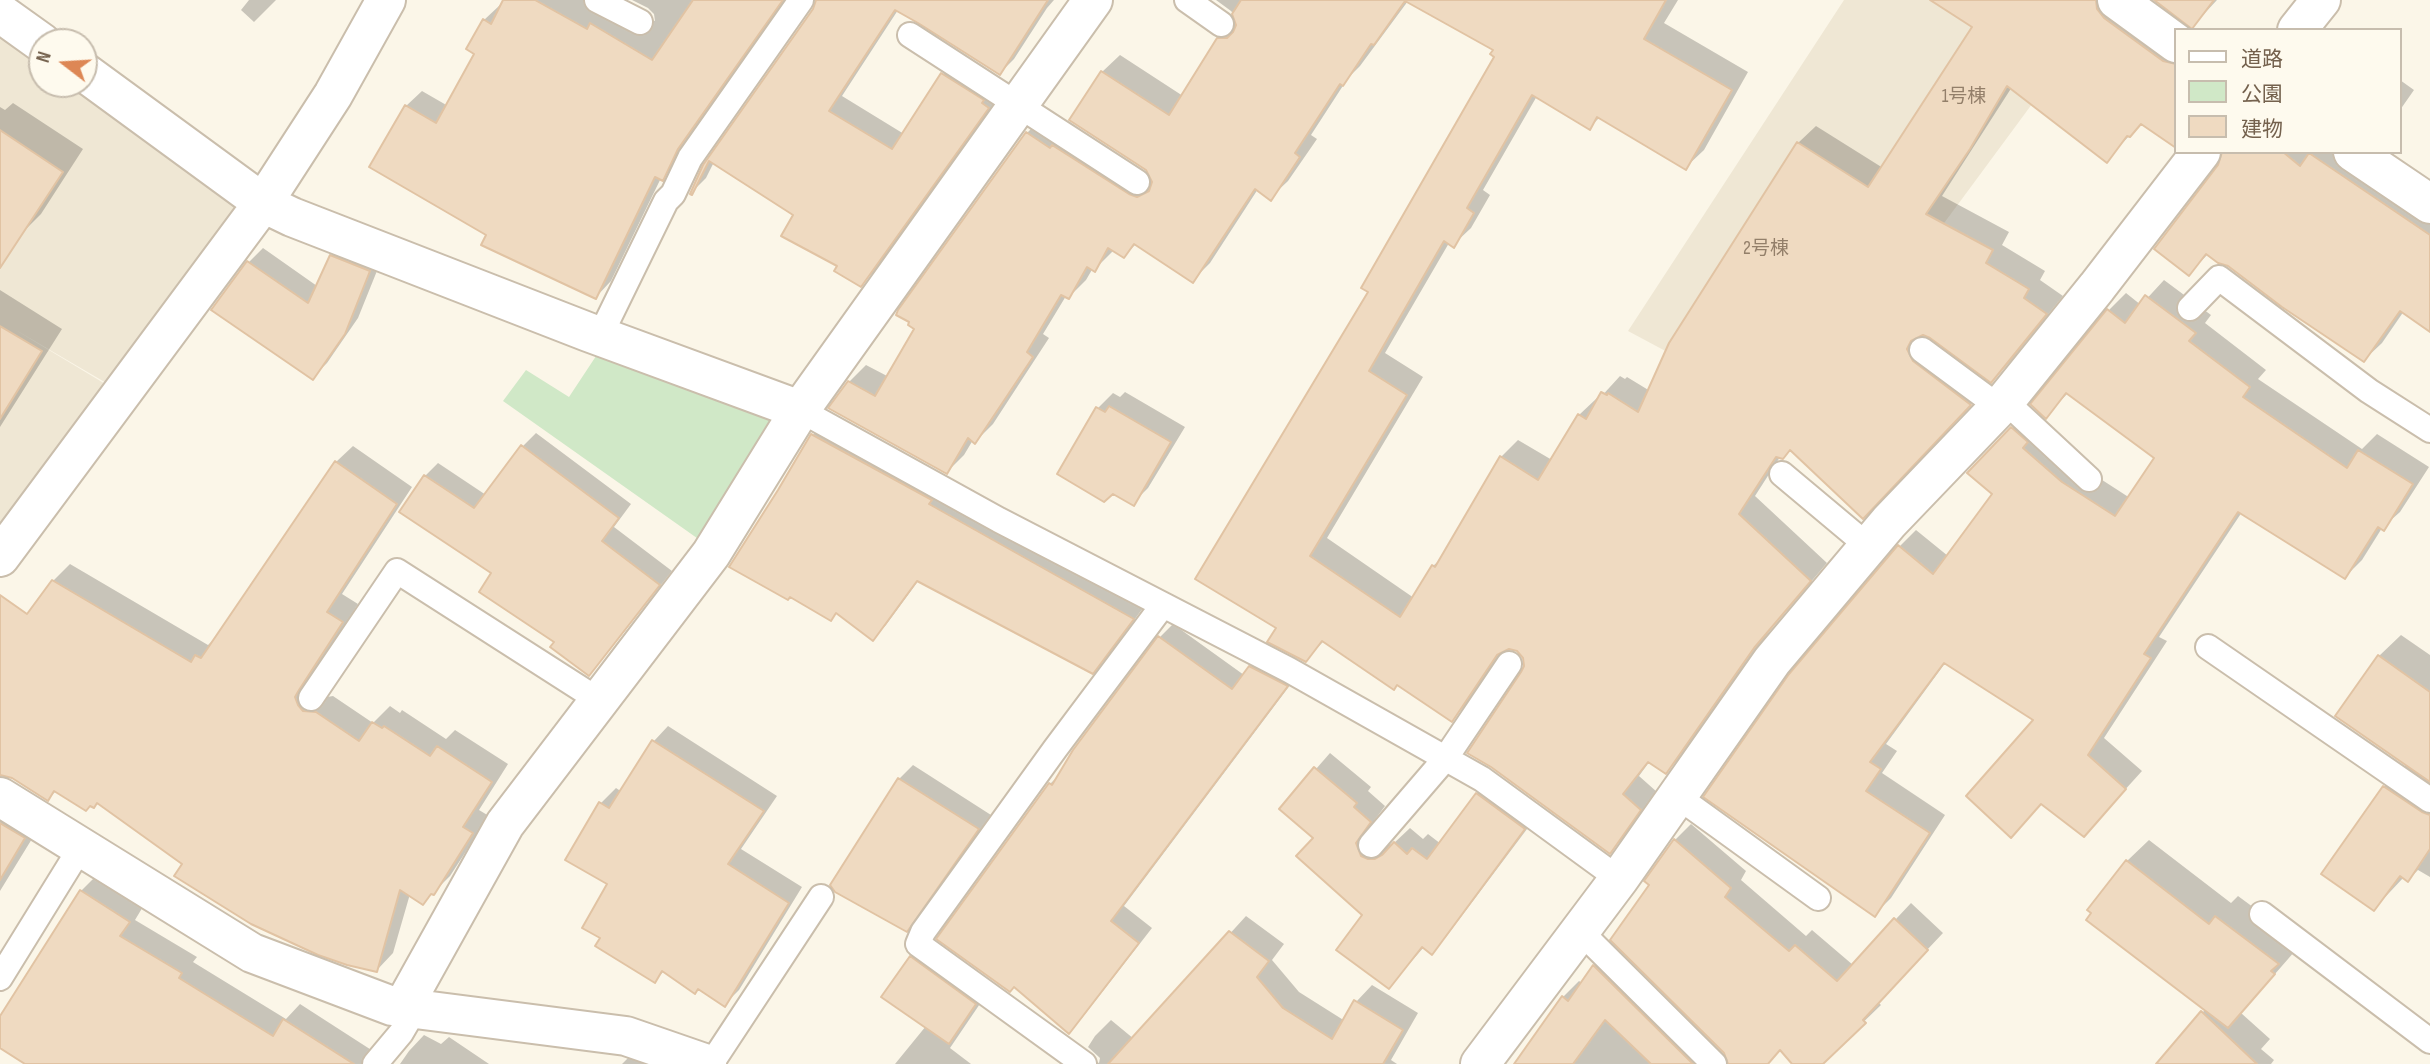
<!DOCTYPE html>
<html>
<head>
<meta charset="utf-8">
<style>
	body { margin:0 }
	#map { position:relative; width:2430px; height:1064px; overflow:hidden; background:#fbf6e8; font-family:"Sofia Sans Condensed","Noto Sans JP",sans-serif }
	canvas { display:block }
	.legend { position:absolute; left:2174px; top:28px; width:228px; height:126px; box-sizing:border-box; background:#fefaee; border:2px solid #c7bdae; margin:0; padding:9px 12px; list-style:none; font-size:21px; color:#74614d }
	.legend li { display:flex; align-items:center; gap:14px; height:35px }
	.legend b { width:35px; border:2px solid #c7bdae }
	.north { position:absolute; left:28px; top:28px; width:70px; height:70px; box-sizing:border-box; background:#fefaee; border:2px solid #c7bdae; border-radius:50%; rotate:287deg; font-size:19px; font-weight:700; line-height:28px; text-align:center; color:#74614d }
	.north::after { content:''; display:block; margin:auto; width:24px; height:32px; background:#dd8755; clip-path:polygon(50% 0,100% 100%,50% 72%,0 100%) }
</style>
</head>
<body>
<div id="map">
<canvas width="2430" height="1064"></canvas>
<ul class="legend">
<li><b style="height:9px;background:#fff"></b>道路</li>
<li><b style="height:19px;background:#d0e8c7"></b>公園</li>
<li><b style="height:19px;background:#efdac1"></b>建物</li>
</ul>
<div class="north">N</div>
</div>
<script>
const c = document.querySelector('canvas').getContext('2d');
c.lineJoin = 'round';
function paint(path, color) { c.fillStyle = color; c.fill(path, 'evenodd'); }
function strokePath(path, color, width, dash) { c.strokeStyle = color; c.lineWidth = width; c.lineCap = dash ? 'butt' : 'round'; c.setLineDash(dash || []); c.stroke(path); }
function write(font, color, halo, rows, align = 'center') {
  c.font = font + ' "Sofia Sans Condensed","Noto Sans JP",sans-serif'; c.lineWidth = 6; c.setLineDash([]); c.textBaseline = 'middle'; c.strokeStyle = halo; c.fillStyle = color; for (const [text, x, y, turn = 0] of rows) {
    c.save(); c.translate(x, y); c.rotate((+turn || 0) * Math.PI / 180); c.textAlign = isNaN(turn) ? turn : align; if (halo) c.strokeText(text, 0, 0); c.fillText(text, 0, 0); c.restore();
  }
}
paint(new Path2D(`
	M1844,0H2074L2097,16L1942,226L1731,386L1628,331Z
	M0,25L42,54V84H84L239,203L108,384L14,329L107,385L0,532Z`), '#efe7d4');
paint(new Path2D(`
	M604,344L786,415L704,543L503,401L526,370L569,397Z`), '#d0e8c7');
paint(new Path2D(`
	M249,0H276L254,22L241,10Z
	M505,0H610L655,21L654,14L648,8L632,0H786L693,132L678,163L661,178L611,281L596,297L489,234L406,106L422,91L448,106L476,53L484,20L500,5L502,6Z
	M817,0H1054L1047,8L1014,59L1000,73L898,10L842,96L904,134L943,74L957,60L1002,93L875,271L860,285L840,265L796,214L714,162L706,178L692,192L704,166L815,9Z
	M1216,0H1678L1664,23L1748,72L1704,150L1686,167L1600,117L1590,127L1537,96L1483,190L1490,195L1471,228L1453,245L1449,243L1385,353L1423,377L1327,538L1414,598L1433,566L1443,557L1501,457L1518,440L1552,460L1579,415L1597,398L1599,399L1620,376L1625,379L1627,377L1650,391L1798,143L1816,126L1883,168L1974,27L1934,0H2121L2176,39V146L2142,122L2107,160L2012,87L1942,196L2009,232L2002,245L2045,271L2040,280L2063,296L2009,363L1991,381L1925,334L1930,344L1987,387L1880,499L1791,448L1780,457L1755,496L1827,563L1771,629L1683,755L1666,772L1650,761L1639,776L1657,792L1627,834L1610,852L1526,666L1524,657L1518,650L1509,647L1505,649L1469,702L1452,719L1398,683L1324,641L1305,660L1279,628L1370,292L1497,56L1495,50L1408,1L1360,66L1348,78L1311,135L1317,139L1288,181L1270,198L1258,189L1210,263L1193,280L1136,244L1124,256L1114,250L1095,269L1093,268L1086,280L1069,297L1066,296L1043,334L1049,338L993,424L975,442L973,440L964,455L947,472L849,382L866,365L889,377L1027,133L1044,116L1152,179L1102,72L1120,55L1183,96L1218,39L1236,21L1237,18L1231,11Z
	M2156,0H2217L2192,27Z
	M2400,80L2414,90L2400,110Z
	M13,103L83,149L41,214L20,235L0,223V107L5,110Z
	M2224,152H2357L2430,206V329L2404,311L2382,343L2364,360L2229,265L2208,254L2189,274Z
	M345,242L383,256L358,318L327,363L313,377L249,262L263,248L317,286L331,256Z
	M2164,280L2211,315L2205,323L2266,370L2258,379L2362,449L2377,434L2429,467L2400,512L2382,528L2362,560L2345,577L2242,512L2159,637L2167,641L2104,738L2142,771L2084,835L2036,719L1946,662L1886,744L1897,751L1882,773L1945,815L1891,898L1874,915L1706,796L1899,547L1916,530L1948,556L1994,493L1969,472L2029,411L2079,465L2130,498L2156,458L2068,393L2046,416L2033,404L2109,310L2126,293L2141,305Z
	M0,290L62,329L0,427Z
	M1125,392L1185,427L1148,488L1133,503L1113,491L1059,474L1098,408L1113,393L1120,397Z
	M826,421L1146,604L1106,658L1093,672L919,580L886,625L873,639L838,612L830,619L780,491L813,435Z
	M536,433L631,504L614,527L672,571L602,660L588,674L494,572L425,476L438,463L486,495L523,446Z
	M353,446L412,487L342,594L358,604L311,680L319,694L327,697L333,696L373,723L390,706L400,713L402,710L446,739L455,730L508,764L479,810L489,816L450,876L423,903L410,894L393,953L377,970L184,863L98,802L57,790L48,799L12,777L0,775V665L53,581L70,564L208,645L213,640L215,641L336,462Z
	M1173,624L1244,675L1264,653L1300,672L1124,906L1152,928L1082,1018L1069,1032L1050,784L1060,774L1160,637Z
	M2401,635L2430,655V877L2418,870L2408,880L2404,877L2374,909L2323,873L2384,787L2407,764L2379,656Z
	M668,726L777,796L741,849L802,887L739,990L725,1004L699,988L664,971L655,981L602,937L609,883L567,860L601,803L616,788L622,792L654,741Z
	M1330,753L1371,787L1368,791L1385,806L1371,825L1372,835L1385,845L1393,844L1410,828L1423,839L1428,834L1441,844L1477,794L1492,779L1539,813L1446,937L1431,952L1424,947L1389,987L1364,915L1315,838L1281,809Z
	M913,765L991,815L921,916L907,930L899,779Z
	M0,786L46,816L0,891Z
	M1691,824L1746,871L1741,880L1806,936L1812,930L1853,965L1911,903L1943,933L1878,1002L1881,1005L1820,1064H1801L1780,1048L1751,1064H1730L1651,885L1646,881L1675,840Z
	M2149,840L2231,903L2238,896L2299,941L2295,951L2241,1013L2270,1039L2261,1049L2274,1060L2271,1064H2179L2202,1013L2206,1009L2127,861Z
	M97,875L144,905L135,920L197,957L193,962L286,1019L300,1004L376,1053L388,1063L394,1064H28L0,1046V1019L81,891Z
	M1246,916L1284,944L1272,960L1299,992L1345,1021L1356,1002L1372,985L1418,1013L1391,1060L1397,1064H1080L1087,1057L1099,1063L1100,1058L1088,1047L1095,1036L1111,1020L1134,1039Z
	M926,943L990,989L950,1048L971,1064H895L926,1026L911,957Z
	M1610,950L1720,1059L1730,1064H1516L1563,997L1579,981L1582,983L1594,966Z
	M424,1035L441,1044L449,1037L489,1064H400L409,1051Z
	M637,1049L663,1064H622Z`), '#0003');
const building = new Path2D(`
	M503,0H535L587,29L590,23L652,60L693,0H783L678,149L663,181L655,177L596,299L481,245L486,235L369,167L405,105L436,123L474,54L466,49L483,19L491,24Z
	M816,0H1048L1000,75L918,23L895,10L829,111L892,149L941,73L984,100L982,103L989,108L861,287L834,271L837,266L781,236L793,215L709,161L692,195L690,194L703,165L813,9Z
	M1241,0H1666L1644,39L1732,90L1686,170L1597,117L1590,130L1532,95L1467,208L1474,213L1454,248L1444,241L1369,371L1407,395L1310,556L1400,617L1432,565L1435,567L1500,456L1538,480L1578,414L1586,419L1601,392L1607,395L1608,393L1638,412L1669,343L1797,142L1868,187L1972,27L1930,0H2096L2097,9L2104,18L2163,61L2176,64V148L2141,124L2130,137L2127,136L2107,163L2007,86L1970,149L1926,214L1993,250L1986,263L2029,289L2024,298L2047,314L1991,383L1930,338L1923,335L1911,341L1907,349L1913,361L1971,405L1863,519L1790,450L1783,459L1776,457L1739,514L1811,581L1754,648L1666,774L1648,762L1623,794L1641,810L1610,854L1491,767L1467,753L1521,672L1524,666L1523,658L1517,651L1509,649L1497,655L1452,722L1397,685L1394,690L1322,641L1306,662L1267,642L1276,628L1195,579L1368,292L1361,288L1494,57L1490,54L1493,50L1405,1L1374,45L1371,44L1343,86L1340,84L1295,153L1300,157L1271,201L1255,189L1193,283L1134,244L1124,258L1108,248L1095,272L1087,267L1069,299L1061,295L1027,352L1033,357L975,444L968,438L947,474L828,408L848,381L875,396L914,329L908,325L909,322L896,315L898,310L1026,132L1050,148L1052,145L1129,194L1137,197L1149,191L1152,182L1146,170L1069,120L1101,71L1169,115L1217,38H1227L1233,32L1236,25L1232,14Z
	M2154,0H2214L2192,29Z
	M0,130L63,172L0,268Z
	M2222,152H2283L2300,166L2309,153L2430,235V332L2400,311L2364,362L2282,307L2228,266L2218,263L2206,254L2189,276L2154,249L2218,165Z
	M330,255L370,271L345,334L313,380L211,310L247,261L308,303Z
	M2145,295L2196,333L2189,341L2250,387L2243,397L2347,468L2358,450L2413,484L2384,531L2378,527L2345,579L2238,512L2144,654L2151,658L2088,755L2126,789L2084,837L2041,804L2011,838L1966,796L2033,720L1944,663L1870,762L1881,769L1866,791L1930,833L1875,917L1703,797L1789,674L1898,545L1933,574L1992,494L1967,473L2011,427L2028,442L2023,448L2062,482L2115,516L2154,458L2066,393L2046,419L2030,404L2107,309L2125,323Z
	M0,326L42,351L0,419Z
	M1109,406L1171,442L1134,506L1113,494L1104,502L1057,474L1096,407L1105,412Z
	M811,434L932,500L929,504L1134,619L1093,674L917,581L873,641L836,613L831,621L790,597L788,600L729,567L778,490Z
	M521,445L619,518L602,541L660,585L589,676L550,647L554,642L479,592L491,573L399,512L424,475L474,508Z
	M335,461L397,504L327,612L343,622L299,690L295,697L298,705L303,711L316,712L359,741L372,722L382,728L384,726L430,756L437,746L492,782L463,827L473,833L434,895L431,894L423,905L400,890L377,972L347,965L318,955L251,924L174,876L182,864L97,803L94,808L90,806L86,811L54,791L48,801L12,778L0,775V595L27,614L52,580L191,662L195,655L201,658Z
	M1158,636L1232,689L1249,666L1288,686L1111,921L1139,943L1069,1034L1014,987L1010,992L936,939L1049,783L1052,785L1073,750Z
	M2378,655L2430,692V782L2335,716Z
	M652,740L764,811L728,864L789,903L725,1007L698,989L695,994L662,971L655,983L595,946L600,938L582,928L607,884L565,860L599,802L609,808Z
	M1314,767L1357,803L1354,807L1371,822L1356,843L1361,856L1368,859H1375L1382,855L1394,842L1407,854L1412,848L1427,859L1476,793L1525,829L1432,955L1422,947L1389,989L1336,950L1362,915L1296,856L1313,838L1279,809Z
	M898,778L979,829L907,932L835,892L830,885Z
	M2383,786L2422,812L2430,815V849L2408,882L2400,876L2374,911L2321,874Z
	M0,823L25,838L0,880Z
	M1674,839L1731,888L1725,897L1789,951L1795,945L1837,981L1894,918L1928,950L1863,1020L1866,1023L1823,1064H1792L1780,1050L1768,1064H1728L1724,1053L1610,940L1649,885L1644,881Z
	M2126,860L2209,924L2215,916L2279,964L2271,971L2275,974L2228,1028L2086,920L2091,913L2087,910Z
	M80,890L130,922L120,936L182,973L179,978L273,1036L283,1019L354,1064H25L0,1048V1016Z
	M1229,931L1269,961L1257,977L1283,1008L1332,1039L1354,1000L1403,1030L1383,1064H1108Z
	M910,956L976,1004L949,1044L881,997Z
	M1593,965L1693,1064H1651L1605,1020L1573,1064H1514L1562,996L1568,1001Z
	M2201,1011L2257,1064H2156Z`);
paint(building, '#efdac1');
strokePath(building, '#e1c3a3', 2);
const lane = new Path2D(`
	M597,0L640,22
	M1187,0L1221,24
	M910,35L1137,182
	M2190,308L2219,278L2369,391L2430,430
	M600,336L666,201L673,194L690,158L801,0
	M1922,350L1999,407
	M2005,401L2089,479
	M800,410L999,520L1289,670L1482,779L1619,879
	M1782,474L1868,546
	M2208,647L2430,800
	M311,698L397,571L600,701
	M1677,796L1818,898
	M1371,845L1445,759L1509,664
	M2262,914L2430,1041
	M1580,931L1714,1064
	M0,978L81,847
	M375,1064L401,1033L415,1009
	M711,1064L821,897
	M1084,1064L918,944L923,932L1055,749L1163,605`);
const street = new Path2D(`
	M2117,0L2176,43
	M0,13L42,43
	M2297,30L2321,0
	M84,72L263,203L292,217L588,332L800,410
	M2353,152L2430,204
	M0,557L263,203L333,95L386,0
	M0,797L252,953L392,1006L626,1036L707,1064
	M403,1007L505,824L711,554L800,410L1093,0
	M1480,1064L1619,879L1772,661L1889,522L2005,401L2097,287L2201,152`);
strokePath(lane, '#cabeac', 28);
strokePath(street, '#cabeac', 42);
strokePath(lane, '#fff', 24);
strokePath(street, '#fff', 38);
write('19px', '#937f6a', null, [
	["1号棟",1964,97],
	["2号棟",1766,249]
]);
</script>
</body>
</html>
